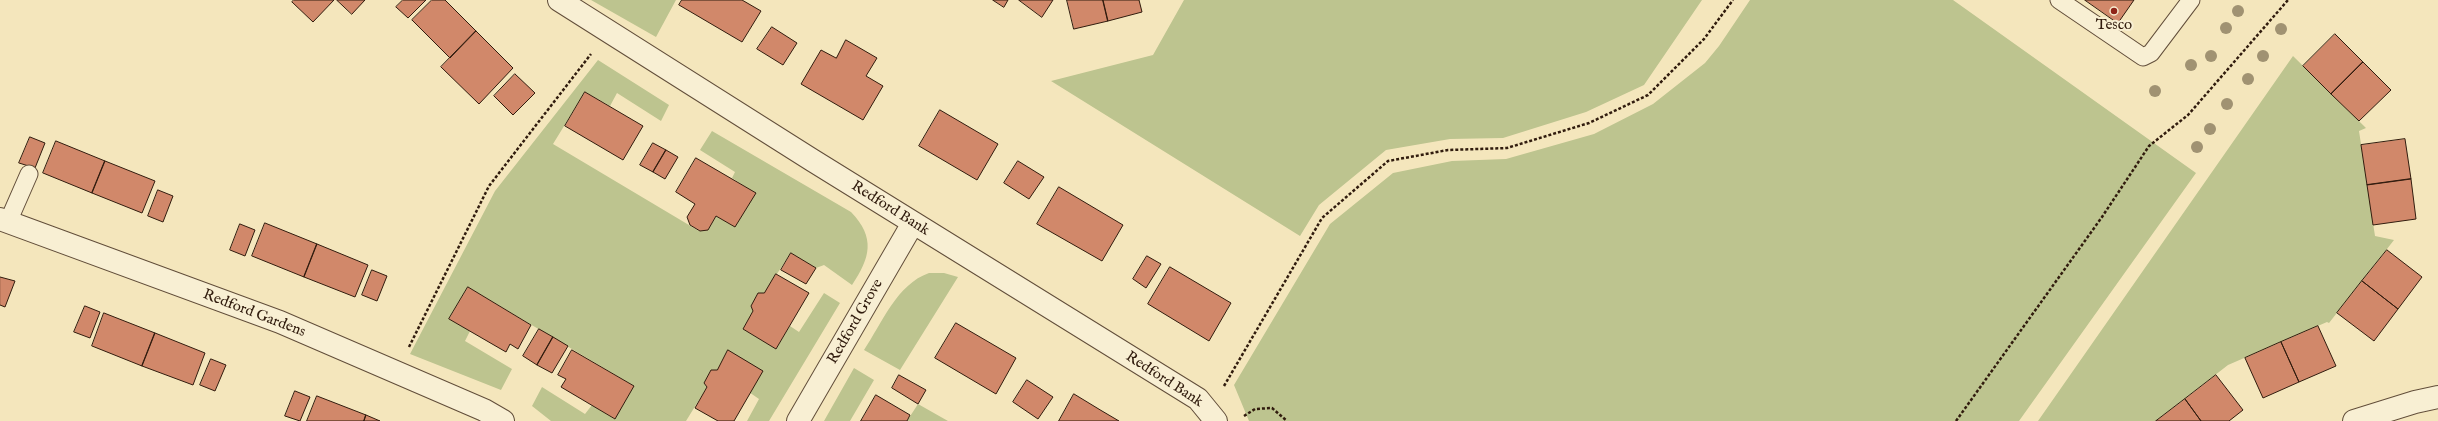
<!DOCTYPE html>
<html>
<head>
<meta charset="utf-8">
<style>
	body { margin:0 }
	canvas { display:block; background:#f4e6bc }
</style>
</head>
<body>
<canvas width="2438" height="421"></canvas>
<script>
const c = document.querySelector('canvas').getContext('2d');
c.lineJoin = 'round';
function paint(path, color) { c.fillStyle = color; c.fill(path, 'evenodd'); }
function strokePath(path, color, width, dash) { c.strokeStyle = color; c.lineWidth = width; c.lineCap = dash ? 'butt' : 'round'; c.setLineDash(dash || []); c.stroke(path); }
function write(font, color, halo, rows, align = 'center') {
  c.font = font + ' "IM FELL English",serif'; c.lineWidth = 4; c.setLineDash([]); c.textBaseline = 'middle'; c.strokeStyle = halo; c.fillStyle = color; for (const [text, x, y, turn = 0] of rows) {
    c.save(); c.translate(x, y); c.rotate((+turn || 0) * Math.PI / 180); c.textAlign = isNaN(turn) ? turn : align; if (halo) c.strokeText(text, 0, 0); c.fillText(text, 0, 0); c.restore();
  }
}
paint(new Path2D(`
	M591,0H676L656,37Z
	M1184,0H1702L1644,85L1586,112L1503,138L1450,139L1386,150L1319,205L1300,236L1051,81L1153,55Z
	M1750,0H1953L2196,173L2019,421H1249L1234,385L1330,224L1393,173L1452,161L1506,159L1594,134L1653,104L1705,63L1719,46Z
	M2293,56L2366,128L2359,131L2375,236L2394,240L2329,323L2327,322L2228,365L2156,421H2038Z
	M598,60L669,105L661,121L617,93L610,106L585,92L553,144L699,231L708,230L716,216L735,227L755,193L732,178L735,172L700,150L712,131L851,212C876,238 870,258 852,285L824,265L816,268L791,253L764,293H758L751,306L753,311L743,329L776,349L790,326L799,332L824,293L840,303L769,421H747L759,399L717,370H711L704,383L707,387L686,421H551L532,406L542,387L585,414L592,405L614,419L634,386L468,287L449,319L470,331L465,341L512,369L501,390L410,354L495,191Z
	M929,273H944L958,277L900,370L864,350C882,323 897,284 929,273Z
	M854,368L874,380L850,421H824Z
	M918,404L948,421H907Z`), '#bdc48f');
const building = new Path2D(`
	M294,0H334L313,22L292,2Z
	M337,0H365L352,14Z
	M403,0H426L408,18L396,7Z
	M432,0H445L476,31L450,58L412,20Z
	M682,0H742L761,11L742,42L679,5Z
	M993,0H1008L1004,7Z
	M1019,0H1053L1042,17Z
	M1067,0H1103L1108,21L1074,29Z
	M1103,0H1139L1142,12L1108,21Z
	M2085,0H2134L2118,23Z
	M772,27L797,43L783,65L757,49Z
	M476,31L513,68L479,104L441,67Z
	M2335,34L2363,62L2331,94L2303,66Z
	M846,40L877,58L866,76L883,86L863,120L801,84L821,50L836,58Z
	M2363,62L2391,90L2359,121L2331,94Z
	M515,74L535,93L513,115L494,96Z
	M585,92L643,126L623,160L565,126Z
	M940,110L998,144L977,180L919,146Z
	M30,137L45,143L35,168L19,163Z
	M2405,139L2411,179L2367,185L2361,145Z
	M56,141L105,161L92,193L43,173Z
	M653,143L666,150L653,172L640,165Z
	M666,150L678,157L665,179L653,172Z
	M696,158L756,193L735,227L716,216L708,230L700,231L690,225L687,217L695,204L676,192Z
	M105,161L155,181L142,213L92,193Z
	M1018,161L1044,177L1029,199L1004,183Z
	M2411,179L2416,219L2373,225L2367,185Z
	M1059,187L1123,225L1102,261L1037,224Z
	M158,190L173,196L163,222L148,216Z
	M265,223L317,244L304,277L252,256Z
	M240,224L255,230L245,256L230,250Z
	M317,244L368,265L355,297L304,277Z
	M2387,250L2422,277L2398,309L2362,281Z
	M791,253L816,268L806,284L781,270Z
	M1147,256L1161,264L1146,288L1133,279Z
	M1170,267L1231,303L1209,341L1148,304Z
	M372,270L387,276L377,301L362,295Z
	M776,274L809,293L776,349L743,329L753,311L751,306L758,293H764Z
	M0,277L15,281L5,307L0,305Z
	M2362,281L2398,309L2374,341L2337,313Z
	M468,287L531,325L518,349L510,344L506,352L449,319Z
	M85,306L100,312L90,338L74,332Z
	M104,313L155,333L142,366L92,346Z
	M956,323L1016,358L996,394L935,358Z
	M2318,326L2336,366L2299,382L2281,342Z
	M539,329L553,337L537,365L523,356Z
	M155,333L205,353L193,385L142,366Z
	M553,337L568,346L552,373L537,365Z
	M2281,342L2299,382L2263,398L2245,358Z
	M572,350L634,386L615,419L561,387L566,379L558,375Z
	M728,350L763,371L734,421H718L695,408L707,387L704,383L711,370H717Z
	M211,359L226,365L215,391L200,385Z
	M899,375L926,390L918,404L892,388Z
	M2216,375L2243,410L2229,421H2201L2185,399Z
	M1027,380L1053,397L1038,419L1013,402Z
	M295,391L310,397L300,421L285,416Z
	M1074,394L1102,411L1119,421H1059Z
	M876,395L910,415L907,421H861Z
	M317,396L366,415L364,421H307Z
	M2185,399L2201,421H2156Z
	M366,415L380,421H364Z`);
paint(building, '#d1886a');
strokePath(building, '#311c0e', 1);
const service = new Path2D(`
	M2059,0L2143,57L2151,53L2191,0
	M8,222L29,174`);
const minor = new Path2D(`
	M559,0L812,160L1198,399L1216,421
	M0,219L280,322L484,410L503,421
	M798,421L913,223
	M2354,421L2415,402L2438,397`);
strokePath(service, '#624e3a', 19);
strokePath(minor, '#624e3a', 24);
strokePath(new Path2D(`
	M409,347L489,186L591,54
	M1224,386L1322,218L1388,161L1448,150L1507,148L1589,123L1648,95L1704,39L1733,0
	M1244,416L1255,409L1272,408L1287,421
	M1956,421L2102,217L2149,146L2188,115L2288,0`), '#311c0e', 2.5, [3, 2]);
strokePath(service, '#f8efd3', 17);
strokePath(minor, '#f8efd3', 22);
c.fillStyle = '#a09272';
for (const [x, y] of [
	[2238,11],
	[2226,28],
	[2281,29],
	[2211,56],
	[2263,56],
	[2191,65],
	[2248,79],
	[2155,91],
	[2227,104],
	[2210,129],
	[2197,147]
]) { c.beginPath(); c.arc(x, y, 6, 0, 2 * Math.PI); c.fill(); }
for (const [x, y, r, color] of [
	[2114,11,4,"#8f2418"]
]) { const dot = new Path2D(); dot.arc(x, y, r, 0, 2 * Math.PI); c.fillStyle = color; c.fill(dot); strokePath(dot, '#f8efd3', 1.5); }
write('15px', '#311c0e', '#f8efd3', [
	["Tesco",2114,26]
]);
write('15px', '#311c0e', '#f8efd3', [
	["Redford Bank",890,209,32],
	["Redford Gardens",254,314,21],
	["Redford Grove",856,322,-60],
	["Redford Bank",1164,380,33]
]);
</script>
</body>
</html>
